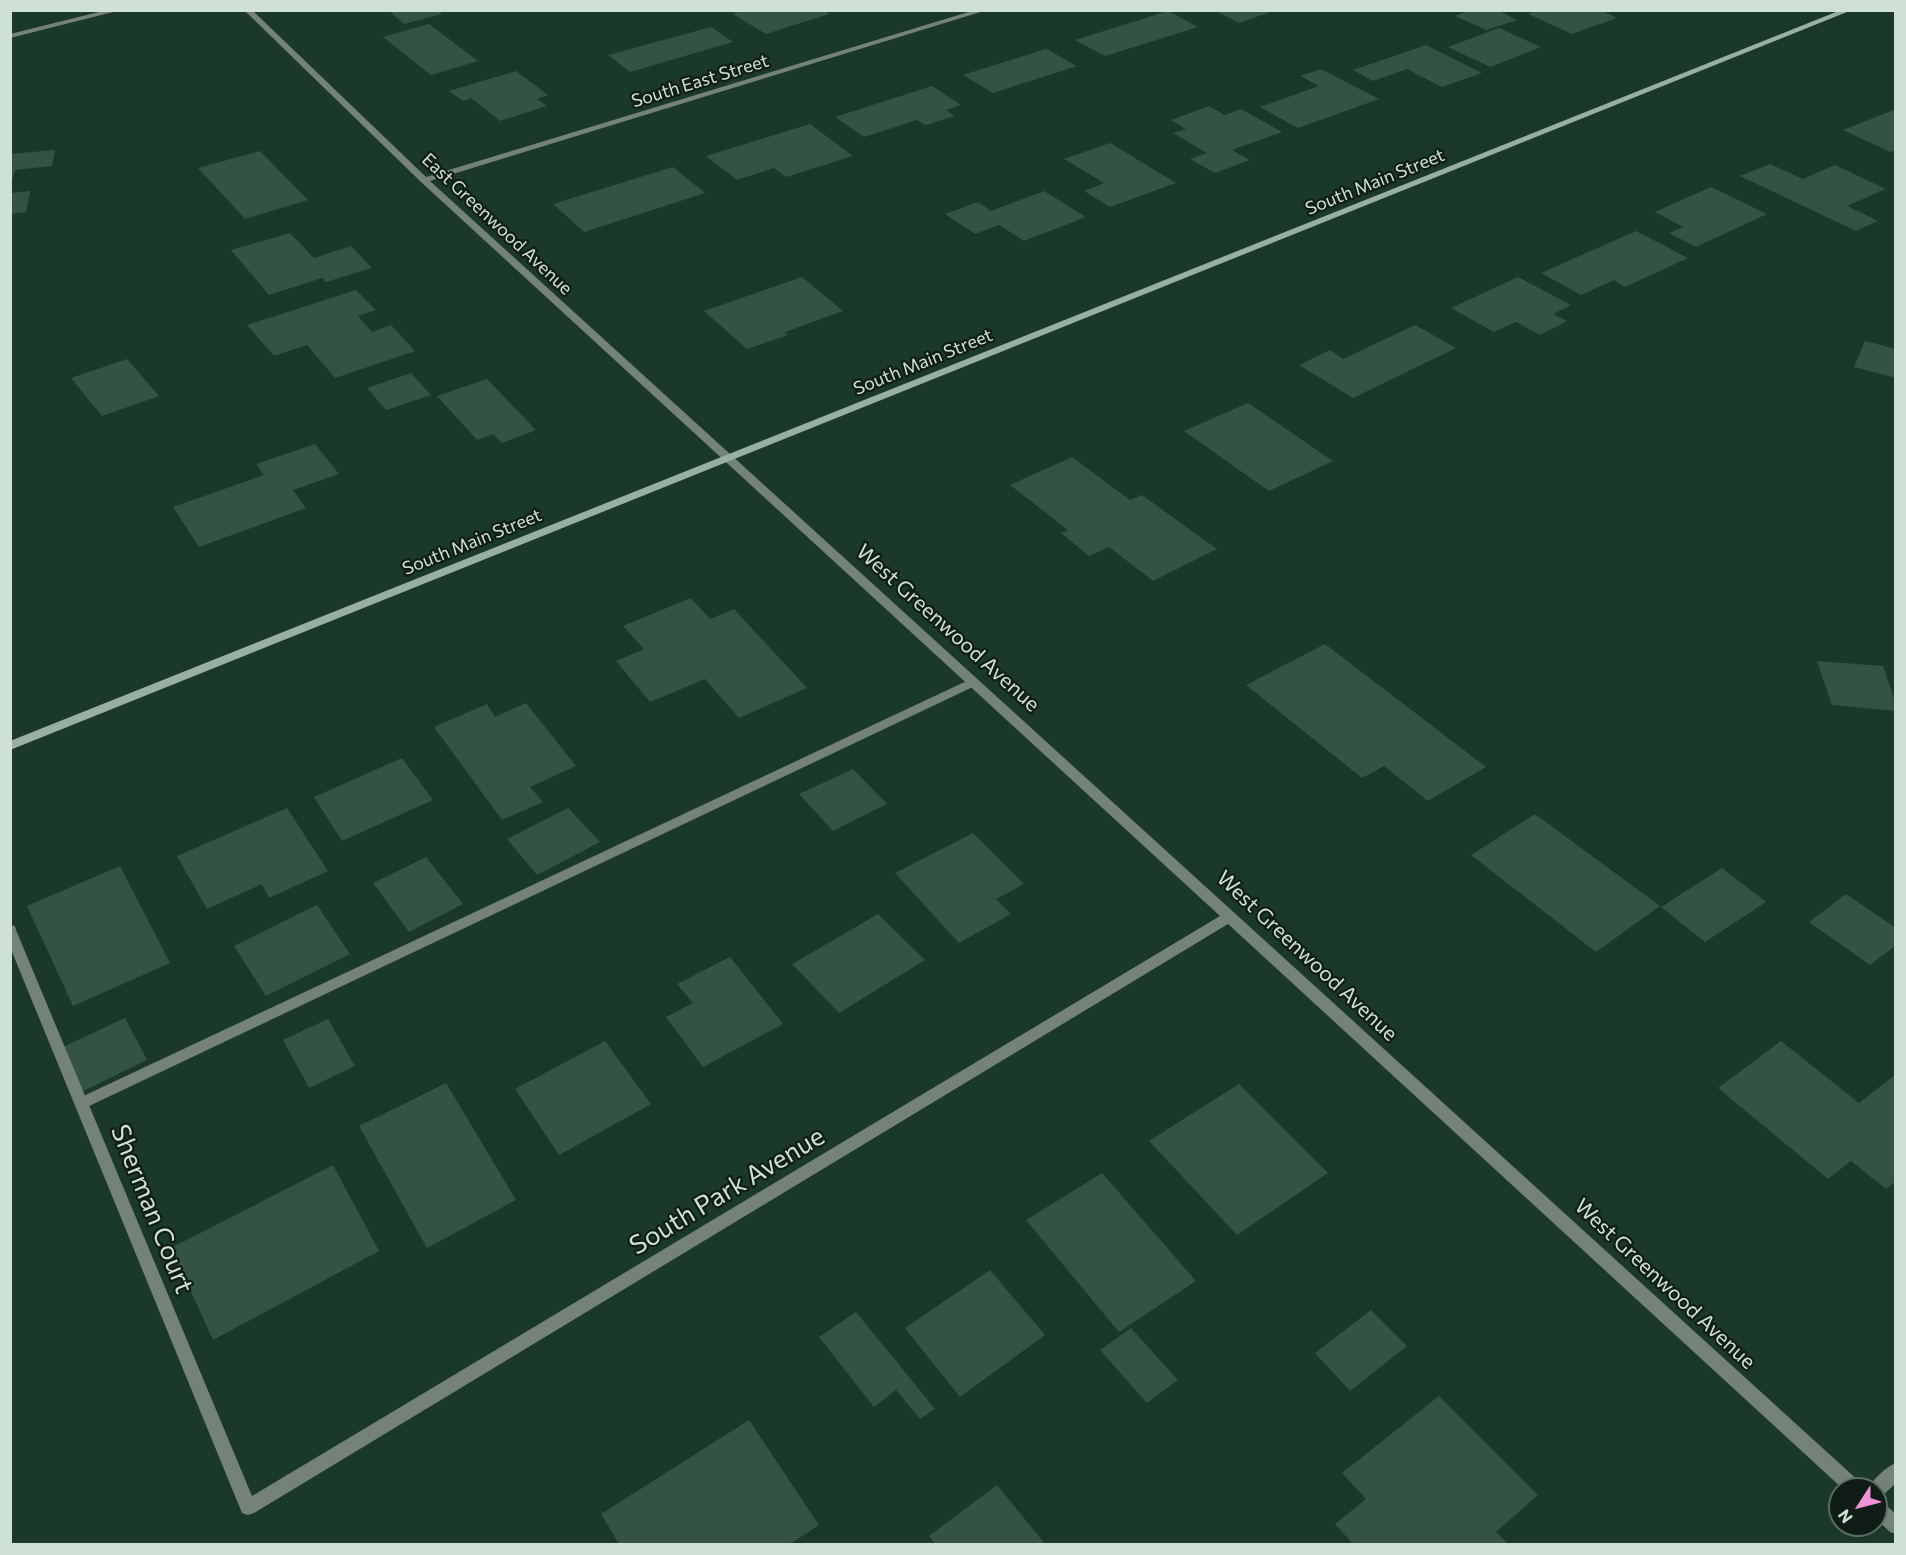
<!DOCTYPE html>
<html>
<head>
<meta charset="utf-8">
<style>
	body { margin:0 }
	#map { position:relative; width:1906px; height:1555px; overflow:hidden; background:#1b3929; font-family:Commissioner,sans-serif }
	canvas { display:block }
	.frame { position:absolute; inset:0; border:12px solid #cfe0d6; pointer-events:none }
	.north { position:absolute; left:1828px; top:1477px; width:60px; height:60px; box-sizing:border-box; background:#101d16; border:2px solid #5c6b63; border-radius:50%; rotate:234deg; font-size:16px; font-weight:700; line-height:24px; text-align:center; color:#cfe0d6 }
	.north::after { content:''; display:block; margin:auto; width:21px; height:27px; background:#f391d6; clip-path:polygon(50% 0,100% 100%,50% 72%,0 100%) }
</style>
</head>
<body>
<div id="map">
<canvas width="1906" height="1555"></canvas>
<div class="frame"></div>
<div class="north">N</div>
</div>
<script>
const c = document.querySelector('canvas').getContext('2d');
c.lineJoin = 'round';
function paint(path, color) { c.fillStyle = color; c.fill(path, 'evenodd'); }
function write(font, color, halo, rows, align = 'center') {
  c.font = font + ' Commissioner,sans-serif'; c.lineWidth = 4.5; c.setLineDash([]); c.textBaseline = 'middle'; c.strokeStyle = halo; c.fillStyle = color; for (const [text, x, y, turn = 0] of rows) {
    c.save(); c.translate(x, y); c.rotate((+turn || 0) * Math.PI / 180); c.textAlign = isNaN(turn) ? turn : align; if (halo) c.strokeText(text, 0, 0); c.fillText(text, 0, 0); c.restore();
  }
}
paint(new Path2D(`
	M388,10H437L442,14L404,24Z
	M743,10H823L829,14L766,34L733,14Z
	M1214,10H1273V11L1239,23Z
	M1471,10H1497L1517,20L1486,30L1455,16Z
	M1538,10H1600L1617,18L1572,34L1528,14Z
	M1168,11L1198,27L1105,56L1075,40Z
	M429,24L478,61L431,75L383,37Z
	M711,27L733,42L630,72L608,55Z
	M1499,28L1541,47L1490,67L1448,47Z
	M1426,45L1482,73L1442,87L1407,69L1373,81L1353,70Z
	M1046,49L1077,66L993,93L963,75Z
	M1321,69L1379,99L1298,128L1260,107L1319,86L1300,76Z
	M516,71L548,95L537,99L547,106L500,121L471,98L463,101L449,91Z
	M932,86L961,105L946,110L955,116L926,125L917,120L864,137L835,117Z
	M1209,106L1225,115L1241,109L1282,132L1232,150L1250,160L1215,173L1190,159L1207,153L1173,133L1186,129L1171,120Z
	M1896,109V150L1890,152L1843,130Z
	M810,124L853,156L786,177L774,168L737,180L706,156Z
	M1110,143L1176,183L1110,207L1084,191L1104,183L1064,159Z
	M55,150L52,166L15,170L10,187V154Z
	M260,151L308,200L245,219L198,168Z
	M1770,164L1803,179L1835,165L1886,189L1847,206L1878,221L1856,231L1740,176Z
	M673,167L705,193L584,232L553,204Z
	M1711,187L1767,214L1696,247L1669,233L1683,227L1655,212Z
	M30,191L26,212L10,214V193Z
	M1044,191L1086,217L1024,241L999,225L975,234L945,214L978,202L991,211Z
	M1636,231L1688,258L1625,287L1614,280L1581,295L1541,273Z
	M290,233L314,258L351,246L372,268L326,282L322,278L269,295L231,250Z
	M802,277L843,311L785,332L788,335L747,349L704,311Z
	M1518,277L1571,305L1553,314L1567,321L1540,335L1516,322L1494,332L1451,308Z
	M356,290L376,310L358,316L372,332L391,325L415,351L335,378L307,345L274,356L247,325Z
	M1415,325L1456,348L1353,398L1299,365L1330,350L1343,359Z
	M1865,341L1896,349V378L1854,367Z
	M127,359L159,396L102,416L71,378Z
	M411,373L431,395L386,410L367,388Z
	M487,379L536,430L502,443L493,434L477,440L437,396Z
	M1248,403L1333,461L1269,491L1184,431Z
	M315,444L339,474L293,490L306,508L199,547L173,507L264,475L256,464Z
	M1072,457L1130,500L1142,495L1217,549L1153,581L1109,547L1089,556L1061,533L1068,530L1010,485Z
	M691,598L710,619L734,609L807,688L739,718L705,679L650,702L616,661L644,649L623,626Z
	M1325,644L1486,767L1428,801L1384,766L1362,778L1246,685Z
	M1817,661L1883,666L1896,704V711L1832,705Z
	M526,703L576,766L530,787L543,802L502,820L434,727L487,704L495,717Z
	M402,758L433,800L342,841L314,797Z
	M853,769L887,804L833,831L799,794Z
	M287,808L328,871L269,898L262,884L207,909L177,856Z
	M568,808L600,842L537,875L507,839Z
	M1535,814L1660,906L1596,952L1471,855Z
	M973,833L1024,884L996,899L1011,914L959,943L895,873Z
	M426,857L463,904L409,932L373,883Z
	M120,866L170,963L73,1006L27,906Z
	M1722,868L1766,902L1705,942L1661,907Z
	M1846,894L1896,928V945L1870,965L1809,922Z
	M317,905L350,954L266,996L234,946Z
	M878,914L925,960L839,1013L792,964Z
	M730,957L783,1024L703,1067L666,1017L693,1003L677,984Z
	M125,1018L147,1060L81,1092L61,1048Z
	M328,1019L355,1066L309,1088L283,1040Z
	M605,1041L651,1104L559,1155L515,1089Z
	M1781,1041L1859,1103L1896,1074V1181L1886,1189L1851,1161L1828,1179L1718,1088Z
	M446,1083L516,1200L427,1248L359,1126Z
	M1239,1084L1328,1173L1237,1235L1149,1141Z
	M333,1165L379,1251L213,1340L171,1248Z
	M1102,1173L1196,1281L1119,1332L1026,1220Z
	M990,1270L1045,1335L960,1397L905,1328Z
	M1371,1310L1407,1346L1350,1391L1315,1353Z
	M856,1312L935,1409L920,1419L896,1390L874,1407L819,1337Z
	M1131,1328L1178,1380L1147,1403L1100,1350Z
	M1439,1396L1538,1495L1496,1532L1508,1544H1353L1335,1524L1366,1499L1342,1473Z
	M749,1420L819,1525L790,1544H619L601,1514Z
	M997,1485L1045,1544H935L929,1536Z`), '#355342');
paint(new Path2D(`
	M973,678L979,682L977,685L87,1107L82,1109L77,1107L75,1103L77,1099Z`), '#748279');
paint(new Path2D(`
	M107,10H121L10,38V34Z
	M244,10H252L426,177L975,10H987L430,181L1861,1483L1863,1489H1843L1228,924L254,1513L248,1515L242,1513L10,947V925L15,926L16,930L252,1496L1220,916L421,182Z
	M1896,1463V1483L1882,1496L1876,1498V1489H1868C1873,1479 1886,1467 1896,1463Z
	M1876,1500L1882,1502L1896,1514V1534L1890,1532L1876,1519Z`), '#748279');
paint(new Path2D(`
	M1841,10H1852L10,750V741Z`), '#98afa1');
write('18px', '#cfe0d6', '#101d16', [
	["South East Street",700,81,-17],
	["South Main Street",1375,182,-22],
	["East Greenwood Avenue",497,224,43],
	["South Main Street",923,362,-22],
	["South Main Street",472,542,-22]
]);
write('21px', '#cfe0d6', '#101d16', [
	["West Greenwood Avenue",948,628,42],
	["West Greenwood Avenue",1307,956,43],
	["West Greenwood Avenue",1665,1284,43]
]);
write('26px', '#cfe0d6', '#101d16', [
	["South Park Avenue",727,1191,-31],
	["Sherman Court",152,1209,68]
]);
</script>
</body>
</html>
